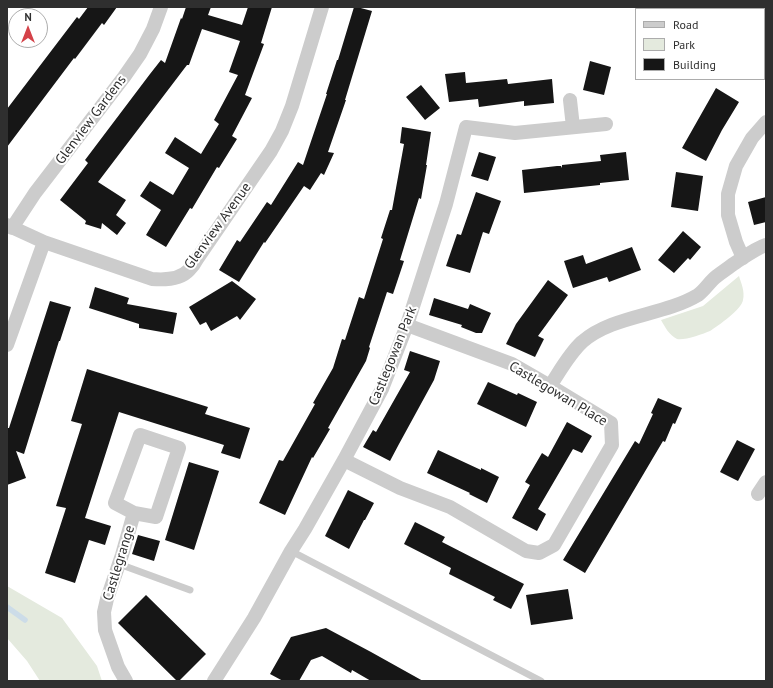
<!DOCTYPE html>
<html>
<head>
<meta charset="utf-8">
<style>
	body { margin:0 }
	#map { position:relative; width:773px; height:688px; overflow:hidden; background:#fff; font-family:"PT Sans",sans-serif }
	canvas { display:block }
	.frame { position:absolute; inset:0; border:8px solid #2f2f2f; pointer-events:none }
	.legend { position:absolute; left:635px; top:8px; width:130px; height:72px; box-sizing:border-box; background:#fff; border:1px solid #acacac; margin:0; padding:5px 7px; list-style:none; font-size:12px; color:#2f2f2f }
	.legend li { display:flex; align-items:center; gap:8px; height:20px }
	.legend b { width:20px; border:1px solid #acacac }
	.north { position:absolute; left:8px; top:8px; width:40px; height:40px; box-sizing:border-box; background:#fff; border:1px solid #acacac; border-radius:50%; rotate:0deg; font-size:11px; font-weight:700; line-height:16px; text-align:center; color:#2f2f2f }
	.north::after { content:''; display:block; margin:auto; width:14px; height:18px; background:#d44249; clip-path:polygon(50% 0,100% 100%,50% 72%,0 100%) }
</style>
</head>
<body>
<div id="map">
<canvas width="773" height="688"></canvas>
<div class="frame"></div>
<ul class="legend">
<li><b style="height:5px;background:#ccc"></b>Road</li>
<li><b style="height:11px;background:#e4eade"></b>Park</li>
<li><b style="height:11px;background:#161616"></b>Building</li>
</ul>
<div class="north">N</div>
</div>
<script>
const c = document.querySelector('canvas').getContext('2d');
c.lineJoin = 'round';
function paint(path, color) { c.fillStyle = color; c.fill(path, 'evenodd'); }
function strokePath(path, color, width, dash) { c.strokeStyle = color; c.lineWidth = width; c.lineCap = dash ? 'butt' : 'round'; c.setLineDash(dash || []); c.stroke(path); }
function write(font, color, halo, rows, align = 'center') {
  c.font = font + ' "PT Sans",sans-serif'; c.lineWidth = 4; c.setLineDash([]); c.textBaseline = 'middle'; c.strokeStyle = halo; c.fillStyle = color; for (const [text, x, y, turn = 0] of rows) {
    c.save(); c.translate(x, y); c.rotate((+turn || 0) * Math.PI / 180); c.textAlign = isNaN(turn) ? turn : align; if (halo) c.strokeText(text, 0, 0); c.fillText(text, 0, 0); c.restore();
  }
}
paint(new Path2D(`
	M739,276C741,283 745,291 743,300C742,309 718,326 710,331C703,334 683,341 677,339C669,335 665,327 661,320L703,306Z
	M7,586L62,618L97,666L102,681H40L27,661L7,638Z`), '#e4eade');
strokePath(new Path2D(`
	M7,607L25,620`), '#ccdce8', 5.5);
paint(new Path2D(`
	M88,7H117L104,25L102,23L75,59L74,58L7,147V109L77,17L79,19Z
	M186,7H211L208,15L242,25L248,7H272L261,43L264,44L245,95L252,98L232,136L237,139L219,168L217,167L192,209L190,208L166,247L146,235L161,210L140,196L150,181L173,195L189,168L165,153L175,137L201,154L219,124L214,120L238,75L229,72L240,41L202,29L189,65H187L98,182L126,200L116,215L126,223L117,235L102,223L101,229L85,224L86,221L60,200L88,163L85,160L150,74L161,60L165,63L181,18L182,19Z
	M354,7H357L372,11L345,100H346L328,152L334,153L324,175L321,173L310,190L304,186L265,243L264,242L239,282L219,270L237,240L240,242L267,202L271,205L298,162L303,165L327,94H326L337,60H338Z
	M590,61L611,67L604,95L583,90Z
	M465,72L466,83L507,79L508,84L552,79L554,103L524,106V101L479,107L478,99L449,102L445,74Z
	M421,85L440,108L425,120L406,97Z
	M716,88L739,102L722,130L706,161L682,148Z
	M402,127L431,132L426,165H427L421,199L419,198L400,260L404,261L393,294L387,292L369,347L370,348L366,361L328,428L330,429L313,458L312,457L285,515L259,503L279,460L283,461L315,404L313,403L333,368L342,339L345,340L359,297L364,299L383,239L381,238L390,210H392L404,144L400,143Z
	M479,152L496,157L488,181L471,176Z
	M626,152L629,180L600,183V185L524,193L522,170L557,166H561L562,168V165L601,161L600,155Z
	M676,172L703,176L698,211L671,207Z
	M476,192L501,201L489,234L483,232L470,273L446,266L457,234L461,235Z
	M766,197V222L754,225L748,202Z
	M683,231L701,247L690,260L688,258L674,273L658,260Z
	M632,247L641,270L609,282L607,277L573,288L564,261L583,255L586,264Z
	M548,280L568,295L538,336L544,339L535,357L506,344L516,324Z
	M232,281L256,299L240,320L237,316L211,331L206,322L200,325L189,307Z
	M95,287L129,298L127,304L177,313L173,334L139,328V324L89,308Z
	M434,298L468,309L470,304L491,313L482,333H476L461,327L462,325L429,315Z
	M50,301L71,307L60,341H59L24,454L16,451L26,478L7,485V428H9Z
	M410,351L440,361L434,380L399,444L390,461L363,447L373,430L376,432L410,372L404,370Z
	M87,369L208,407L205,414L250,428L240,459L221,453L224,445L119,412L85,518L111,526L105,545L89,540L75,583L45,573L66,508L56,506L82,424L71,421Z
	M488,382L517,395L518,393L537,402L526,427L477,404Z
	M658,398L682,408L675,424L673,423L665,442L663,441L585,573L563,560L635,441L639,444L653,414L651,413Z
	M567,422L592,436L582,453L573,449L538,509L546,514L537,531L512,518L530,485L525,482L542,453L548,457Z
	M737,440L755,449L738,481L720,472Z
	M438,450L481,470V468L499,477L487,503L469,494L470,493L427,473Z
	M189,462L219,471L194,550L165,540Z
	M348,490L374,503L365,520H364L349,549L325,536Z
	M415,522L445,537L442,542L524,584L511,609L493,600L495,597L449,574L451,568L404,544Z
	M138,535L160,541L154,561L132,554Z
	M568,589L573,619L531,625L526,595Z
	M146,595L206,654L179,681H177L118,623Z
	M326,628L371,652L423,681H371L352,670L351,673L322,656L311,660L299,681H283L270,674L291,637Z`), '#161616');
strokePath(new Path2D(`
	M291,551L541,681
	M119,564L190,590`), '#ccc', 7);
strokePath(new Path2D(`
	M570,100L573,127
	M7,225L44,242L152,279C164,280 180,280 189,270C192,267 195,263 197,259L271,151L282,131L292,106L322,7
	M12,228L35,193L124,77L140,54L153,29L161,7
	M743,258L736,242L728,215V194L736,166L752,138L766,122
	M7,345L44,242
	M550,386C560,371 569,354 582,342C613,315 663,316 698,295C705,290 710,281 717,276C722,272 727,269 732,265C743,258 754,249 766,245
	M140,435L179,448L156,517L134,513L115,503Z
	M344,460L400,488L450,507L526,551L539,553L554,545L612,445L611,423L550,386L512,364L407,325
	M758,494L766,482
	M126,681L118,667L105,630L104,612L107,599L122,555L134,513
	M214,681L254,618L291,551L305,529L344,460L382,389L407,325L446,204L466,127L515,133L606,124`), '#ccc', 14);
write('14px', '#2f2f2f', '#fff', [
	["Glenview Gardens",91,120,-53],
	["Glenview Avenue",218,226,-54],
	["Castlegowan Park",393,356,-68],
	["Castlegowan Place",558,394,31],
	["Castlegrange",119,563,-73]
]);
</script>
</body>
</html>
